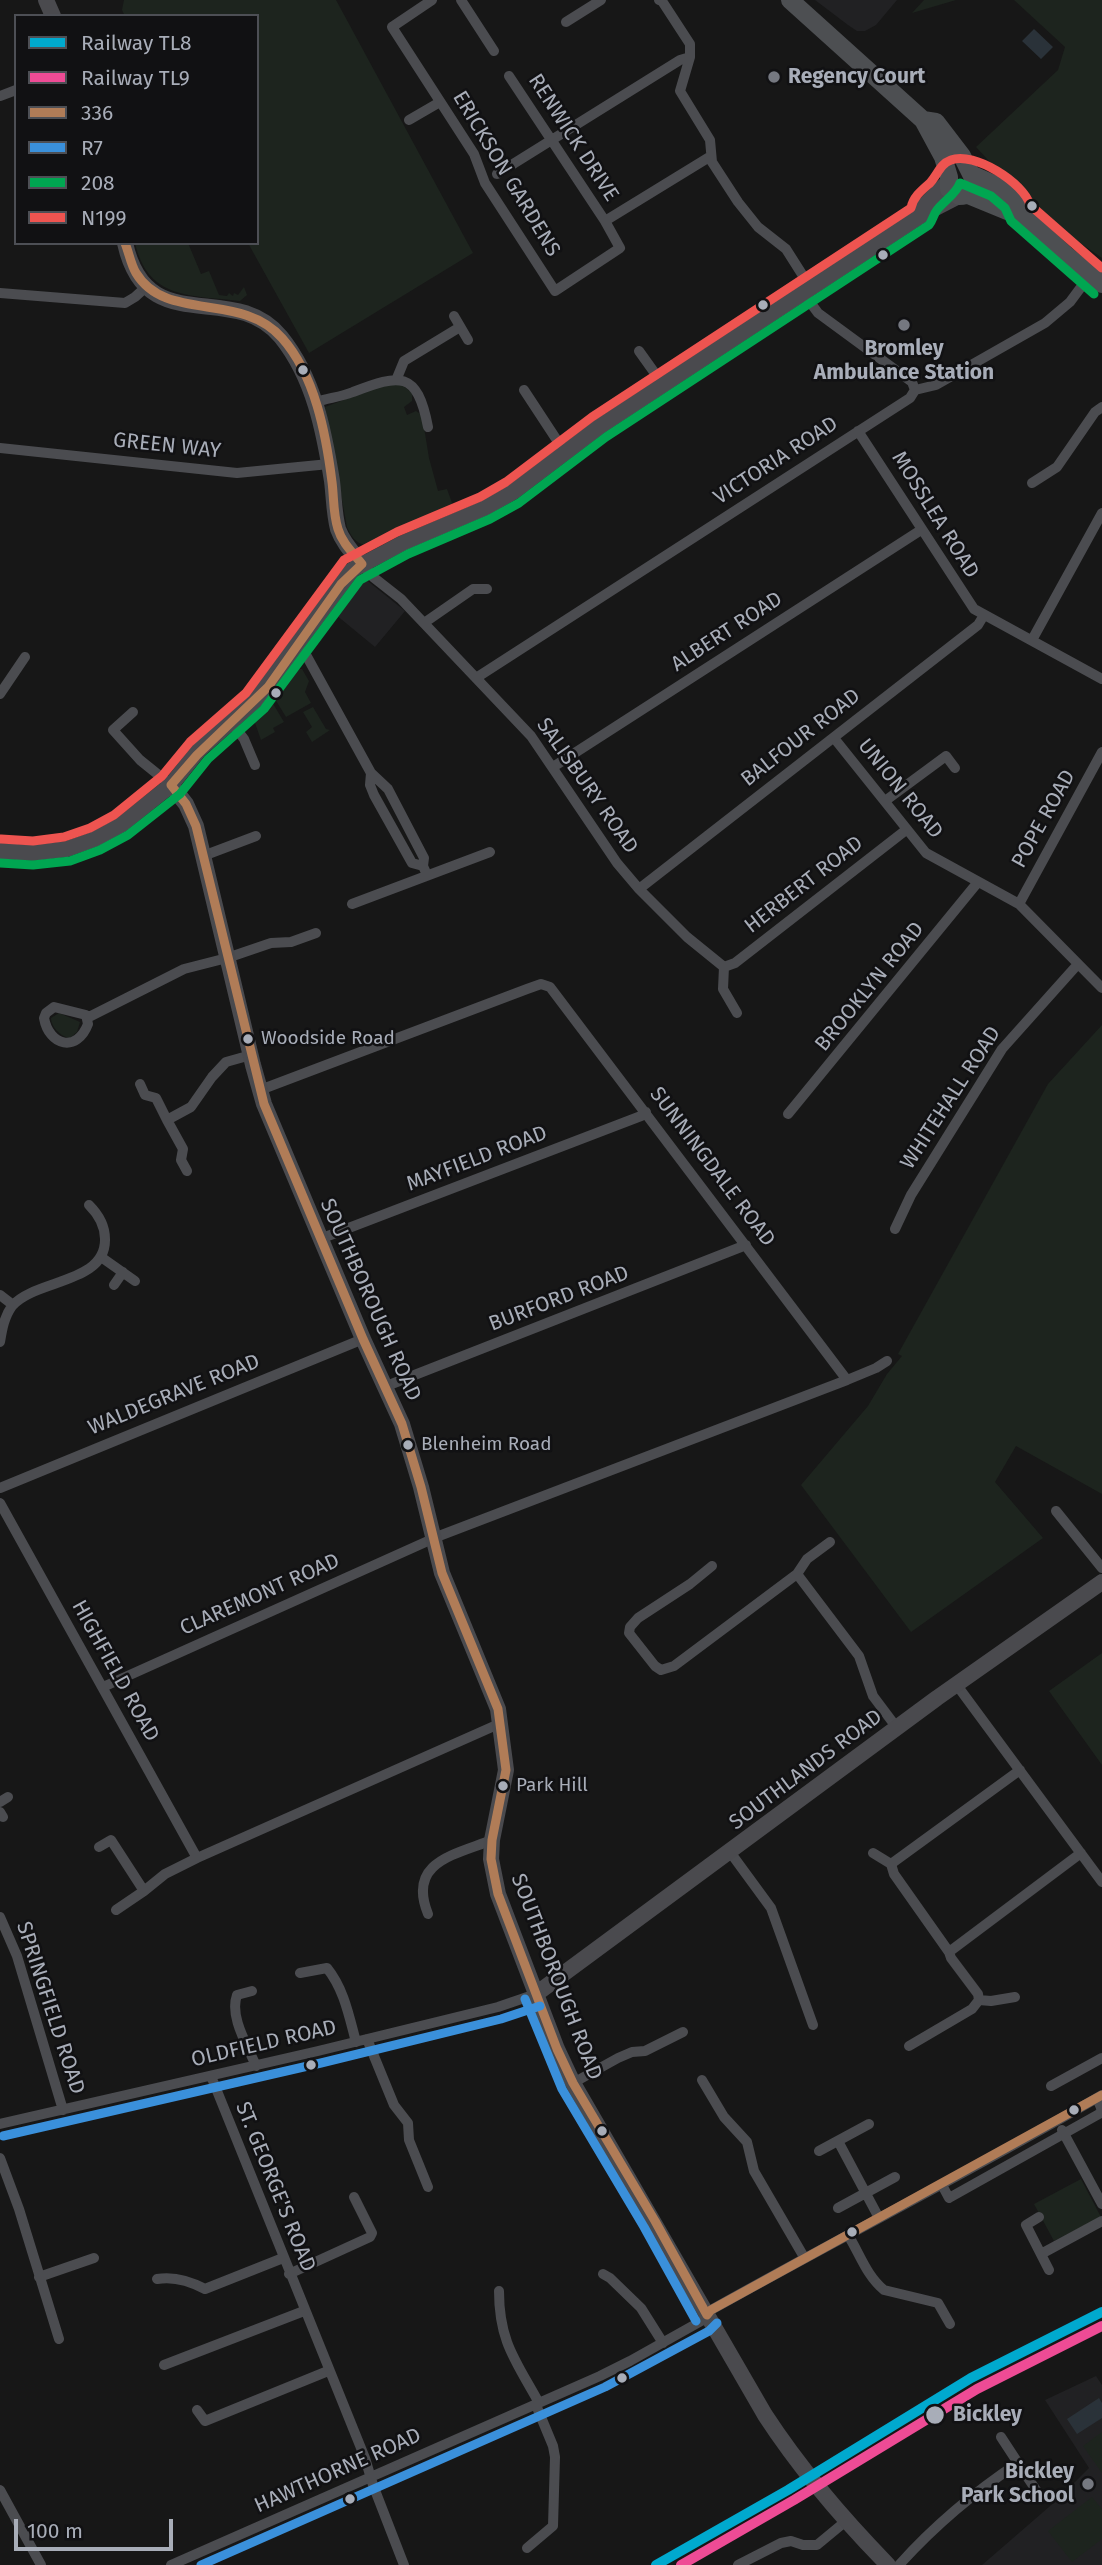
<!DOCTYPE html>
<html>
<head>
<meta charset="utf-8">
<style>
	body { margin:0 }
	#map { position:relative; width:1102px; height:2565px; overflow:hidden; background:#171717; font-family:"Fira Sans",sans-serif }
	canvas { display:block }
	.legend { position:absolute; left:14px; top:14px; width:245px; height:231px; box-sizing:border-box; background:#111113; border:2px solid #4d4f55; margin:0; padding:9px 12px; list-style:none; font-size:21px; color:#a8adb8 }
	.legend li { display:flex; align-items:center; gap:14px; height:35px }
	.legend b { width:35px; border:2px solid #4d4f55 }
	.scale { position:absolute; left:14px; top:2519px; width:159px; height:32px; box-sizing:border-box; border:4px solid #a8adb8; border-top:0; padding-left:9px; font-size:21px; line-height:24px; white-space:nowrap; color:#a8adb8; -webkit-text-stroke:5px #111113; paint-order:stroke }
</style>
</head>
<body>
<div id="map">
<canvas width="1102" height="2565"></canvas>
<ul class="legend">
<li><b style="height:9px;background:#00a9ce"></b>Railway TL8</li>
<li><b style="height:9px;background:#ee4b95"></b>Railway TL9</li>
<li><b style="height:9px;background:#b07c57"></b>336</li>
<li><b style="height:9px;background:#3a90db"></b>R7</li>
<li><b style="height:9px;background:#00a651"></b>208</li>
<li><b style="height:9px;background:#ee5450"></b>N199</li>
</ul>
<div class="scale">100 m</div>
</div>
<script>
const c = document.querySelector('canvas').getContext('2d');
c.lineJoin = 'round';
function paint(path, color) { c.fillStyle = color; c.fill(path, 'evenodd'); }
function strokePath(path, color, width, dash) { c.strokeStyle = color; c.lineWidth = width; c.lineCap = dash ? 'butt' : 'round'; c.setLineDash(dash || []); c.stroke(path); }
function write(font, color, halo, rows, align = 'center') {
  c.font = font + ' "Fira Sans",sans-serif'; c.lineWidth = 5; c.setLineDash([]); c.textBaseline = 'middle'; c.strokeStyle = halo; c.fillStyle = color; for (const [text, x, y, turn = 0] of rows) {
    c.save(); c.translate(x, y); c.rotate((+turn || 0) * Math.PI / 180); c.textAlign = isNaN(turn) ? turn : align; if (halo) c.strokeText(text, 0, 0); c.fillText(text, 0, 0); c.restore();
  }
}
paint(new Path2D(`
	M815,0H897L876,25L865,31H857L848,25Z
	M359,574L405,611L375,647L330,610Z
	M1096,2376L1102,2385V2565H982L1057,2500L1089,2468L1045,2400Z`), '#212123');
paint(new Path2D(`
	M124,0H336L473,253L309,353L248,243H257V16H125L122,10Z
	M924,0H956L912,13Z
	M1014,0H1102V258L1037,213L976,147L1058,70L1065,47Z
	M135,243H188L201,274L209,271L219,295L227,296L229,293L233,296L234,293L238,295L244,287L247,295L240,301C191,295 148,300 135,243Z
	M389,383L401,384L412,393V401L404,407L407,415L416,411L422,415L429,458L438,491L447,489L455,511L375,545C360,547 353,541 347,527L325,407Z
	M295,668L302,669L309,681L305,692L311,703L286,717L275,699L290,680Z
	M272,702L284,722L273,728L275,732L261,740L253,717Z
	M313,707L326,729L330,730L312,742L306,732L312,727L303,712Z
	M59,1013L80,1022L77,1032L70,1038C61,1037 51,1027 51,1018Z
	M1102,1025V1494L1016,1446L995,1482L1043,1538L911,1632L801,1485L868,1406L887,1374L902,1356L898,1354L1048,1084Z
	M1102,1653V1765L1049,1691Z
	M1081,2179L1101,2217L1054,2241L1034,2204Z
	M1102,2432V2473L1083,2446Z
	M1092,2497L1102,2509V2539L1072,2562L1048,2531Z`), '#1d241e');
paint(new Path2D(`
	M1034,29L1053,47L1041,59L1022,41Z
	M1099,2398L1102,2403V2418L1077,2434L1067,2419Z`), '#2a3239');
strokePath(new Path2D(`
	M432,0L392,27L474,154L485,183L555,291L620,248L605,221L509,76
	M461,0L494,51
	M659,0L662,1L690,44V57L680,91L710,140L712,162L738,202L758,227L786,249L812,290
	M566,22L601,0
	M0,96L16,90
	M409,120L440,102
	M497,174L680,60L690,57
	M605,221L711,156
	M0,293L125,303L135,297L146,287
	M804,294L818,313L912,382L915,390
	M454,316L468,340
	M639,351L664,386
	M397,378L404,361L460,327
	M524,390L566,454
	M316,402C328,398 341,397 353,392C400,374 417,370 428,427
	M858,431L974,609L1102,679
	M0,448L237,473L329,464
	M1032,483L1057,467L1095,412L1102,407
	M362,564L373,577L401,599L531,736L617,863L639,889L687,937L724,967
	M424,623L473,589H487
	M1032,640L1102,513
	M297,646L305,653L371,773L388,789L424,858L423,866L427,875
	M476,678L910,398L915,390L936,385L1045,323L1070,302L1090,275
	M0,694L25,657
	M133,712L113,730L140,760L171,785
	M231,722L244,739L255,765
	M834,738L926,853L1019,904L1102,988
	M553,767L921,530
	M371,773L370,785L374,795L412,863L423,866
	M885,801L946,756L955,768
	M203,856L256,836
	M639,889L978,625L984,615
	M352,904L490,852
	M1019,904L1102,752
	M724,967L735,963L906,830
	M724,967L723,989L737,1013
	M54,1007L86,1015L88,1024C77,1053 49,1046 44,1018L46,1013Z
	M87,1018L184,969L227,958L271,943L291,942L316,933
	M140,1084L145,1095L156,1098L167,1120
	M260,1090L527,989L541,984L550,987L847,1380
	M788,1114L978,882
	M187,1171L181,1160L183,1149L167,1120L191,1107L212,1077L226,1062L251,1055
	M895,1229L911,1195L1002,1049L1078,964
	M320,1239L641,1116L646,1112
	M101,1257L135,1281
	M114,1285L123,1272
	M0,1295L13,1305
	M0,1342C2,1330 4,1317 12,1306C35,1279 106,1284 105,1239C105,1225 98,1214 89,1205
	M384,1387L746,1245
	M0,1488L363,1339
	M0,1503L197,1858
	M1056,1511L1102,1568
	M712,1566L690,1584L638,1618L630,1627L629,1633L655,1666L661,1670L674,1666L797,1574L859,1656L873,1696L897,1728
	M797,1574L807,1559L830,1542
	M956,1684L1102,1882
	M103,1687L439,1536L847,1380L876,1368L887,1361
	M0,1802L8,1797
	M0,1812L3,1817
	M99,1847L111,1840L144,1891L165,1874L197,1858L501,1723
	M730,1852L771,1908L813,2025
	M873,1853L891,1864L894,1874L949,1952L951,1958L978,1994L979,2000L972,2009L909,2046
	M891,1864L1020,1770
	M116,1910L144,1891
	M428,1914C407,1862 454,1855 492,1840
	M0,1917L17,1956L63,2110
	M949,1952L1081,1853
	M300,1973L327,1968C344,1989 349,2016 356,2042
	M252,1991L237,1995C229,2017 248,2046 256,2066
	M979,2000L991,2001L1015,1997
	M367,2039L394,2105L408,2123L409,2140L428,2187
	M211,2076L365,2458L373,2485L404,2565
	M702,2080L724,2117L747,2142L754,2171L804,2257
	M573,2083L618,2058L632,2052L645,2051L683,2032
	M1051,2086L1102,2058
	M0,2124L318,2051L498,2007L536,1994
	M1062,2130L1102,2204
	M838,2141L879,2218
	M819,2151L869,2124
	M0,2158L19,2209L59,2339
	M942,2185L949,2198L1099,2114L1102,2110L1097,2098
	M838,2208L895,2177
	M1039,2217L1026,2225L1049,2270
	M848,2235C860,2254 866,2275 884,2290L938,2303L950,2324
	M1041,2254L1102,2221
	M289,2274L370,2237L372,2233L354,2197
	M603,2274L610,2278L641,2308L663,2343
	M39,2277L94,2258
	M157,2279C174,2276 190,2281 205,2289L283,2258
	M499,2291C499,2342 516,2361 539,2403
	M164,2365L304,2311
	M197,2410L205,2421L328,2371
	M1001,2437L1018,2463
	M0,2490L41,2565
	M527,2548L553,2526L555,2457L553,2446L536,2405
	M171,2565L600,2376L630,2361L703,2320L711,2310C841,2237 973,2170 1102,2095
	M738,2565L781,2543L791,2541L803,2545H817L846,2521
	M899,2565C935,2525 973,2493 1018,2463L1040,2496`), '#4b4c50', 10);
strokePath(new Path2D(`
	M46,0L53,16
	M922,215L923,207L947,183
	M125,243C147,342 232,278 281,337C314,378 324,431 332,481C334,497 334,514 338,529C343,543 353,553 362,564
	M171,785L186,804L196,826L253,1065L264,1104L363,1339L402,1424L421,1487L442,1573L498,1709L506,1770L492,1840L491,1859L498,1894L557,2049L573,2083L765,2415C801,2470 842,2518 888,2565
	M0,851L33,853L67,849L95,839L121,825L171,785L199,750L255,701L352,570L403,543L485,508L513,492L599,427L922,215L959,196
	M536,1994L937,1698L1102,1582`), '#4a4a4e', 16);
strokePath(new Path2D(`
	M790,0L923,120L943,157L949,177V189L959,196C968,196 974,192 975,182L962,156L936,122L923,120
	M973,175L998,186L1016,201L1019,212L1065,254L1102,284
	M968,195L1007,211L1019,212`), '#4d4f52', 18);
strokePath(new Path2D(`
	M125,243C129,253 131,265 136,273C166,323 241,291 282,338C315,375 326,434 332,482C334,497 333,514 338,529C342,543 353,553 362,564
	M171,785L186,804L196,826L264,1104L363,1339L402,1424L421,1487L442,1573L498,1709L506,1770L492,1840L491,1859L498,1894L557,2049L573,2083L655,2221L707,2315
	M171,785L197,755L268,687L341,584L362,564
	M707,2315L711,2310L1102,2095`), '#b07c57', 9);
strokePath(new Path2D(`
	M525,1999L562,2089L644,2227L696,2321
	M3,2136L321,2063L501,2019L540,2006
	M201,2565L605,2387L709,2331L717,2323`), '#3a90db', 9);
strokePath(new Path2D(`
	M0,863L33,865L70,861L100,850L128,835L180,794L208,759L264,709L360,580L408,554L490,519L519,503L606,437L929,225C933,220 933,215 937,210C945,200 956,194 960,183L991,196L1005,208L1011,221L1094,294`), '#00a651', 9);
strokePath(new Path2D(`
	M1,839L33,841L64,837L90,828L114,815L162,776L190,742L246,693L344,560L397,532L480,497L506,482L592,417L911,208C913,197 922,190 930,183C938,174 940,164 951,160C974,151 1024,183 1030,205L1102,268`), '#ee5450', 9);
strokePath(new Path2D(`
	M656,2565L788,2490L971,2378L1102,2312`), '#00a9ce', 10);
strokePath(new Path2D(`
	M681,2565L794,2500L977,2389L1102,2326`), '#ee4b95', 10);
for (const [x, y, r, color] of [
	[774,77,7,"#757880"],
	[1032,206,6,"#a8adb8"],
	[883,255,6,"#a8adb8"],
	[763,305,6,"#a8adb8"],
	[904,325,7,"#757880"],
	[303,370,6,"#a8adb8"],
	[276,693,6,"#a8adb8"],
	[248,1039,6,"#a8adb8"],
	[408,1445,6,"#a8adb8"],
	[503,1786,6,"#a8adb8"],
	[311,2065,6,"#a8adb8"],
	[1074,2110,6,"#a8adb8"],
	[602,2131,6,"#a8adb8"],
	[852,2232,6,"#a8adb8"],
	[622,2378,6,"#a8adb8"],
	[935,2415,10,"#a8adb8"],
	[1088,2484,7,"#757880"],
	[350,2499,6,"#a8adb8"]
]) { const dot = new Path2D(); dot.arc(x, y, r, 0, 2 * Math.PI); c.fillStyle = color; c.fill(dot); strokePath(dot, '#111113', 2.5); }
write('19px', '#a8adb8', '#111113', [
	["Woodside Road",261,1039],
	["Blenheim Road",421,1445],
	["Park Hill",516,1786]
], 'left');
write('bold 21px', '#a8adb8', '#111113', [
	["Regency Court",788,77],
	["Bromley",904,349,"center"],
	["Ambulance Station",904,373,"center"],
	["Bickley",1074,2472,"right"],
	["Park School",1074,2496,"right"]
], 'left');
write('21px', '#a8adb8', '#111113', [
	["RENWICK DRIVE",573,138,57],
	["ERICKSON GARDENS",506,174,59],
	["GREEN WAY",167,446,6],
	["VICTORIA ROAD",776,461,-33],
	["MOSSLEA ROAD",935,515,58],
	["ALBERT ROAD",727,632,-33],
	["BALFOUR ROAD",801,738,-38],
	["SALISBURY ROAD",587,786,55],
	["UNION ROAD",900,789,51],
	["POPE ROAD",1044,819,-61],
	["HERBERT ROAD",804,885,-38],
	["BROOKLYN ROAD",870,987,-51],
	["WHITEHALL ROAD",951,1098,-57],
	["MAYFIELD ROAD",477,1159,-21],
	["SUNNINGDALE ROAD",712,1167,53],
	["BURFORD ROAD",559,1299,-21],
	["SOUTHBOROUGH ROAD",370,1300,66],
	["WALDEGRAVE ROAD",174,1395,-22],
	["CLAREMONT ROAD",260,1595,-24],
	["HIGHFIELD ROAD",115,1671,61],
	["SOUTHLANDS ROAD",806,1770,-37],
	["SOUTHBOROUGH ROAD",556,1977,69],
	["SPRINGFIELD ROAD",50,2008,72],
	["OLDFIELD ROAD",264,2044,-13],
	["ST. GEORGE'S ROAD",275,2187,68],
	["HAWTHORNE ROAD",338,2471,-24]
]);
write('bold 21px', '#a8adb8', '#111113', [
	["Bickley",953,2415]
], 'left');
</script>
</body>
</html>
